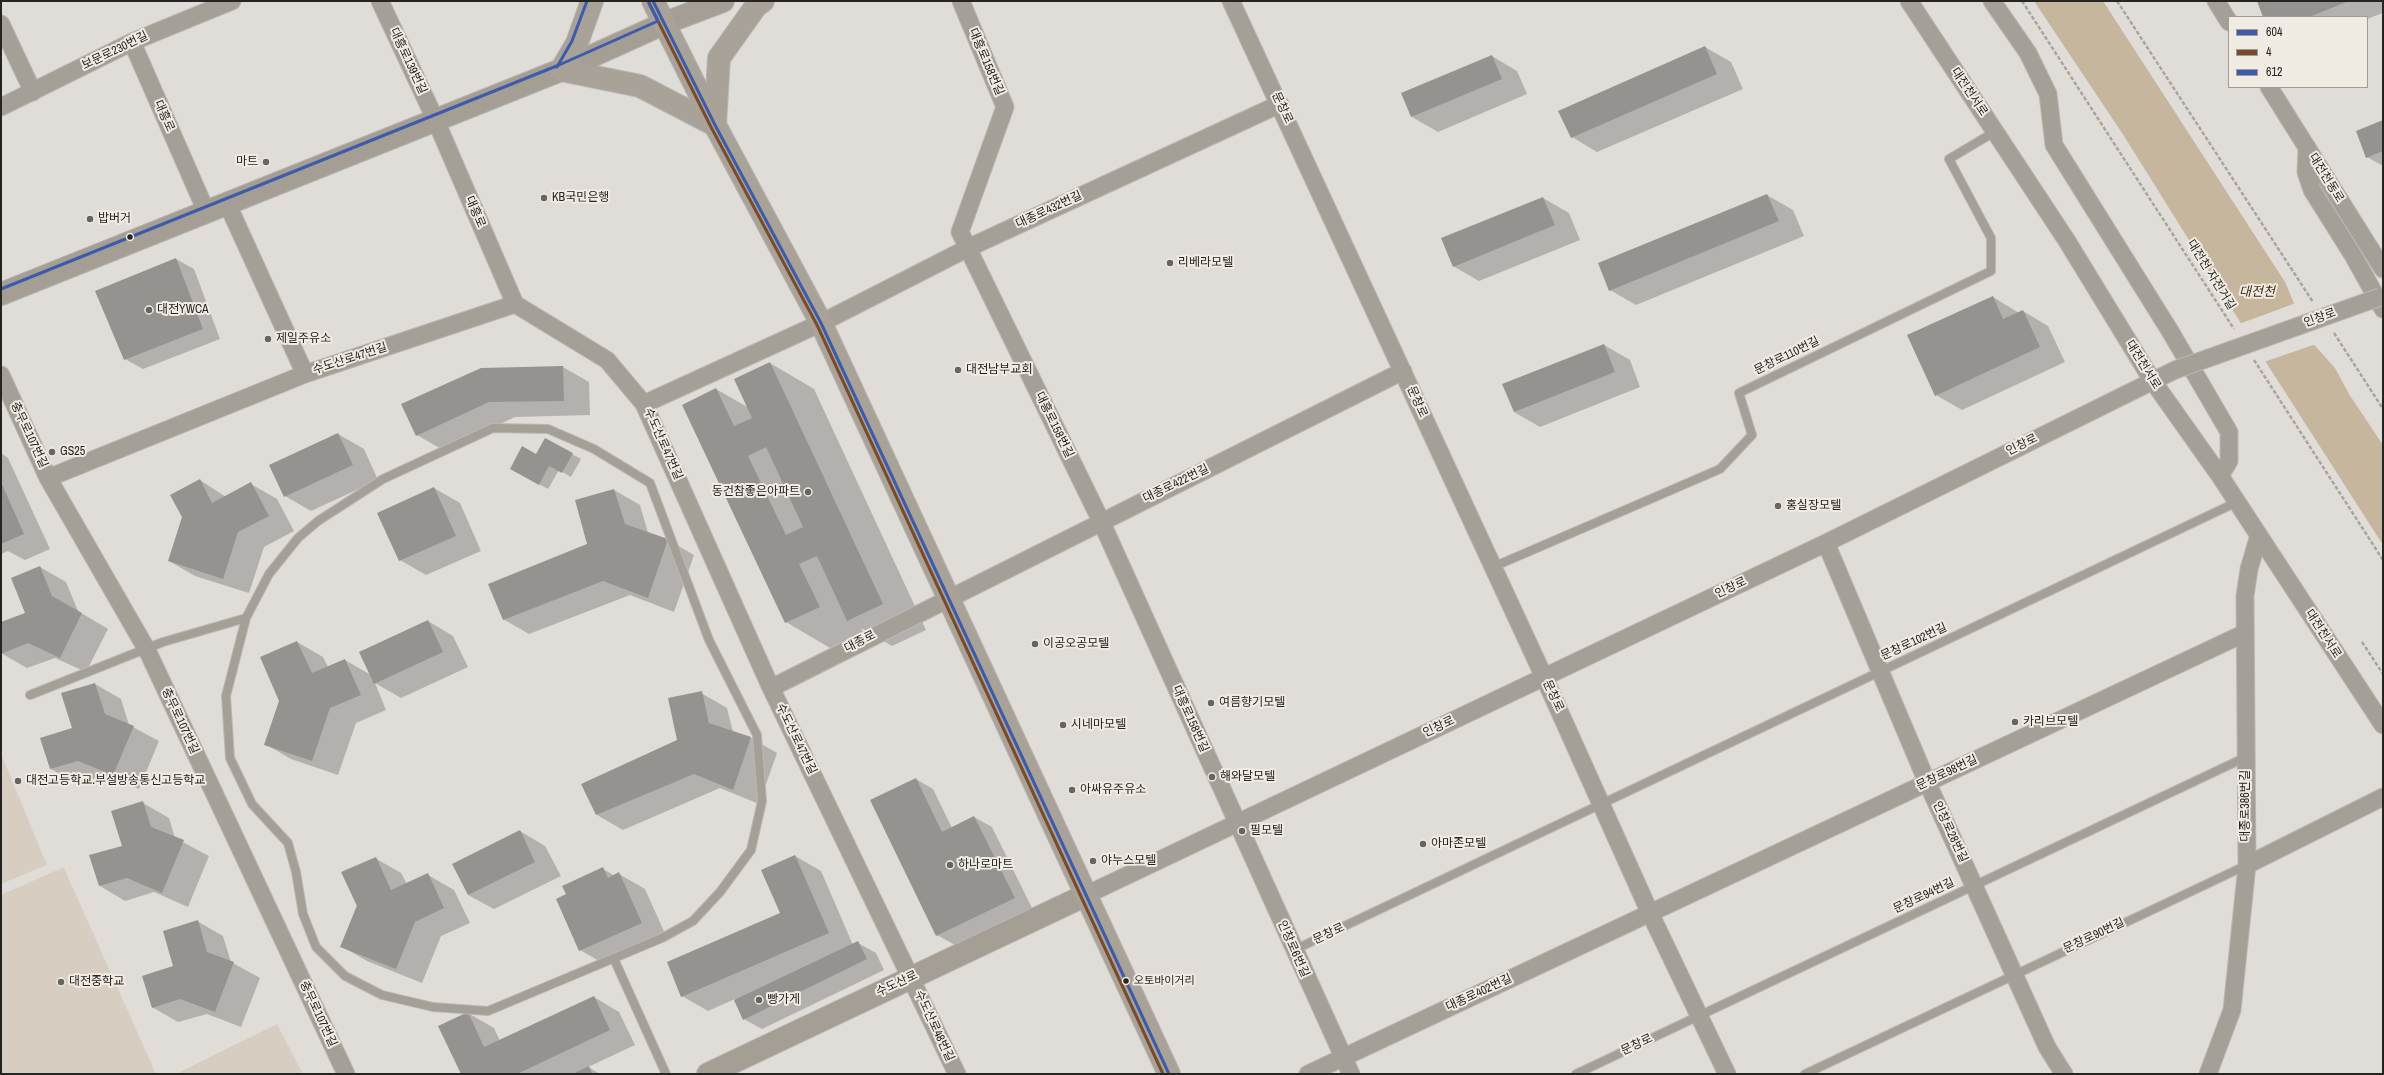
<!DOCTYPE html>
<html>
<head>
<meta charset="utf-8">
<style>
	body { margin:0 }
	#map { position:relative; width:2384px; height:1075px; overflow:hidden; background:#e0ddd9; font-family:"Archivo Narrow",sans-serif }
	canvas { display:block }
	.frame { position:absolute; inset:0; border:2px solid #262421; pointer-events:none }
	.legend { position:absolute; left:2228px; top:16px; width:140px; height:72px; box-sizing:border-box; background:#f0ebe3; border:1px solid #9f9b95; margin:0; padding:5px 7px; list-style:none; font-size:12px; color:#262421 }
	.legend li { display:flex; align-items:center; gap:8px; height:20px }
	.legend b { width:20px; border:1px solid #9f9b95 }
</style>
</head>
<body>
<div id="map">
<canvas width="2384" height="1075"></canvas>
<div class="frame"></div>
<ul class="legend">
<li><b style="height:5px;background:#3d5bab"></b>604</li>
<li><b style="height:5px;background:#7a4b2a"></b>4</li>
<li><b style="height:5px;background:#3d5bab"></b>612</li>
</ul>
</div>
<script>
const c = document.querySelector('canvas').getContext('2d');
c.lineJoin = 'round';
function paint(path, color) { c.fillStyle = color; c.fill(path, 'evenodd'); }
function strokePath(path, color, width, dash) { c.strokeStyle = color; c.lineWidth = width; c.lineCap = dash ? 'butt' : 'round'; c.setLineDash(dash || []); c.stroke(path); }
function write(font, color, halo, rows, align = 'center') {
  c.font = font + ' "Archivo Narrow","Noto Sans KR",sans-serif'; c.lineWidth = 4; c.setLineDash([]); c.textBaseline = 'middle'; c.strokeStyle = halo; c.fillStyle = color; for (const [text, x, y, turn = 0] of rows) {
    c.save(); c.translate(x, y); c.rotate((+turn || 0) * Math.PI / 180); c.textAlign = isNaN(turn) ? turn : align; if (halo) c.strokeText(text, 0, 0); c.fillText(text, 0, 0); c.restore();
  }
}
paint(new Path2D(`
	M1,754L47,865L1,884Z
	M64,867V868L156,1074H1V895Z
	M277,1024L303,1074H176Z`), '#d7cec1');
paint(new Path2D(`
	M2034,1H2103L2285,282L2309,339L2335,368L2349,394L2383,445V545L2237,317L2124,136Z`), '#c6b69e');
paint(new Path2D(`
	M2296,303L2301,320L2316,344L2264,362L2239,324Z`), '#e0ddd9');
paint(new Path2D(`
	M2258,1H2383V13L2367,19V17H2264Z
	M1705,47L1731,62L1743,89L1597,152L1572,137Z
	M1492,56L1517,71L1527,94L1438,132L1412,117Z
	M2383,121V166L2367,157Z
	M1767,195L1793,210L1804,236L1636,305L1610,290Z
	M1543,198L1569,213L1580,240L1479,281L1453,266Z
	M176,259L194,269L220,339L143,369L125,359Z
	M1993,297L2019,313L2023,311L2048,326L2065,362L1962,410L1936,395Z
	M1604,345L1630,360L1640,387L1540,427L1514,412Z
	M770,363L814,389L926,630L892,646L861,628L863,632L830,648L786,622L716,389L749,408Z
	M563,367L589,382L590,415L515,417L443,450L417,435L481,369Z
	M338,434L364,449L378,480L311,511L285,496Z
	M545,439L581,459L571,477L559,470L548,489L520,474L537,455Z
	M1,453L8,458L50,549L25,560L8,551L1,554Z
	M200,480L226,497L251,484L277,499L294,531L264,547L249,593L195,576L169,561L183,517Z
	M434,488L460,503L481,551L426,575L400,560Z
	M614,490L640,505L648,533L668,540L694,555L674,612L630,595L529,634L503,619L588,544Z
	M40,567L66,582L78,611L108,629L86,672L55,658L27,668L1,653V623L26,613Z
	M428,621L453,636L468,667L401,698L375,683L386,710L356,723L338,775L291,759L265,744L280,701L261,657L297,642L323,657L328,667L345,660L371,675Z
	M95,684L121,699L129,725L159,741L139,789L105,775L77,784L51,769Z
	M701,693L727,708L733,732L751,738L777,753L759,804L720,788L623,830L597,815L678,741Z
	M916,779L933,789L952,828L974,817L992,827L1032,908L955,945L937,935Z
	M143,803L169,818L175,838L209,856L188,907L154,892L125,901L100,886L123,846Z
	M520,831L545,846L561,876L494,909L468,895Z
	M795,856L821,871L853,945L858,943L876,953L884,970L762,1029L744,1019L735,999L708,1011L682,996L781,914Z
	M375,858L401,873L407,884L428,875L454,890L470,923L441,936L422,983L367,961L341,946Z
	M603,869L615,876L619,874L645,889L667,938L606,965L580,950L567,895Z
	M197,921L223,936L231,962L260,978L241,1027L207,1014L178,1022L152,1007Z
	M594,997L619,1012L635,1045L588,1067L600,1074H462L468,1013L494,1028L500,1041Z`), '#0003');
paint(new Path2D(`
	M2257,1H2349L2309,17H2263Z
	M1705,46L1717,74L1571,138L1558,111Z
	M1492,55L1502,79L1411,117L1401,93Z
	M2383,120V151L2366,158L2356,131Z
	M1767,194L1779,221L1609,291L1598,263Z
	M1543,197L1555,225L1453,267L1441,238Z
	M176,258L203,329L124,360L95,291Z
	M1993,296L2003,319L2023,310L2040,347L1935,396L1907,335Z
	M1604,344L1615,372L1514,412L1502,384Z
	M770,362L883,604L847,621L817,556L799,564L820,607L785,623L682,405L716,388L734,426L752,418L734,379ZM766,447L803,527L786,535L748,456Z
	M563,366L564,401L489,402L416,436L401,404L481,368Z
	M338,433L353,465L284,497L269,465Z
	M545,438L573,453L562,473L549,466L539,485L510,469L522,446L536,454Z
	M200,479L212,503L251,482L269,516L238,532L223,579L168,561L182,517L170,495Z
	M1,482L24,534L1,544Z
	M434,487L456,536L399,561L377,513Z
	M614,489L625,524L668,539L648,598L603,581L503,620L488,584L587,544L575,500Z
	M40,566L52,596L82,613L60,658L28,643L1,654V622L25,613L11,578Z
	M428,620L443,652L374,684L359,652Z
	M297,641L312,673L345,659L361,695L330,708L312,761L264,745L279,701L260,657Z
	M95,683L105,714L134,726L113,775L78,761L50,769L40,738L72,728L61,693Z
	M702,691L709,723L751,737L733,790L694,774L596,815L581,784L677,740L668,698Z
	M916,778L942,832L974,816L1015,898L936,936L870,800Z
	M143,801L151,827L184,840L162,893L127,878L99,886L89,855L122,846L111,811Z
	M520,830L535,862L468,895L452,864Z
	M795,855L829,933L681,997L667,962L780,913L761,870Z
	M376,857L391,890L428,873L444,908L415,922L396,969L340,947L357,906L341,872Z
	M603,867L608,878L619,872L642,923L579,951L556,899L566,894L562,886Z
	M198,920L207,952L234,962L215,1012L180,999L152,1008L142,976L173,966L163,931Z
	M858,941L867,959L743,1020L734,1000Z
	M594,996L610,1030L517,1074H461L438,1026L468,1012L484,1047Z
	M589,1066L592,1074H573Z`), '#959390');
const service = new Path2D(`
	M493,428L548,429L594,449L650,483L709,640L757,735L762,801L751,850L720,892L693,921L662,938L488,1011L433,1007L382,995L345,976L316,947L303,914L296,872L288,843L252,804L230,758L226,696L246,618L269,574L298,538L318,521L383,479Z
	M1493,567L1720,469L1752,435L1739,393L1991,271V238L1949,159L1996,131
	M30,695L163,642L246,618
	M1294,950L2237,502
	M614,959L666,1074
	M1576,1074L2246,757
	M1805,1074L2247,865`);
const minor = new Path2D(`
	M380,1L436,121L515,304
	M961,1L1005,107L960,232L1101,521L1351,1074
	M1231,1L1544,677L1650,913L1727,1074
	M1909,1L2067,241L2152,380L2220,476L2383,725
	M1992,1L2028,53L2048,94L2054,145L2170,331L2229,432V461L2220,476
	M2216,1L2229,22
	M1,24L33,92
	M132,42L206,211
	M2269,87L2383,269
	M1,107L132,42L232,1
	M2307,147L2306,172L2312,190L2354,257L2383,309
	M227,203L305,374
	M1,375L48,478L147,650L346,1074
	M644,404L821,323L968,248L1280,104
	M48,478L305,374L515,304L607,360L644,404L771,688L957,1074
	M1826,543L1927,782L2047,1047L2064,1074
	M771,688L1403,371
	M2247,865L2383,797
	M1086,895L1826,543L2175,370
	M1308,1074L2245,633
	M2208,1074L2232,1010L2247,865L2245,596L2249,569L2259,535`);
const secondary = new Path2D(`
	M1,294L561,70L665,23L723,1
	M708,1074L1086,895`);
const primary = new Path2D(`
	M592,1L577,43L561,70L640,86L715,125
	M653,1L715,125L821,323L1169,1074
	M715,125L719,58L756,6L763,1`);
strokePath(service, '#bab8b5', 10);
strokePath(minor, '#bab8b5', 19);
strokePath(secondary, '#bab8b5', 24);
strokePath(primary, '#bab8b5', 24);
strokePath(new Path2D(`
	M2022,1L2234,329
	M2117,1L2313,302
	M2334,333L2383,409
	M2254,360L2383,560
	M2362,642L2383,674`), '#a9a59e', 2.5, [4, 2]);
strokePath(service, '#a5a097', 8);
strokePath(minor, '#a5a097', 17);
strokePath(secondary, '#a49e94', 22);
strokePath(primary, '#a8a298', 22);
const minorBridge = new Path2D(`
	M2175,370L2380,297`);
strokePath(minorBridge, '#bab8b5', 19, []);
strokePath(minorBridge, '#a5a097', 17);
strokePath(new Path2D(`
	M653,1L715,125L821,323L1169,1074`), '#3d5bab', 3);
strokePath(new Path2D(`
	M649,3L711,127L817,325L1163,1074`), '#7a4b2a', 3);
strokePath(new Path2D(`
	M557,67L572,41L587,1
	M1,289L559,65L658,21L649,3`), '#3d5bab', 3);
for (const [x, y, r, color] of [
	[266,162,4,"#676561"],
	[544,198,4,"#676561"],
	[90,219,4,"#676561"],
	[130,237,3.5,"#262421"],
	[1170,263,4,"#676561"],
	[149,310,4,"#676561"],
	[268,339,4,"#676561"],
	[958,370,4,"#676561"],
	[52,452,4,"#676561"],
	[808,492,4,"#676561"],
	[1778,506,4,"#676561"],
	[1035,644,4,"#676561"],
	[1211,703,4,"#676561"],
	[2015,722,4,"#676561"],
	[1063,725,4,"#676561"],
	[1212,777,4,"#676561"],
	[18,781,4,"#676561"],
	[1072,790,4,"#676561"],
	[1242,831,4,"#676561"],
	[1423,844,4,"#676561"],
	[1093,861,4,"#676561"],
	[950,865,4,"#676561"],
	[1126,981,3.5,"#262421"],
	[61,982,4,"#676561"],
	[759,1000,4,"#676561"]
]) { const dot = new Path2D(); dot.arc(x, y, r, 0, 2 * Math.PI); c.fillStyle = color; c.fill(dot); strokePath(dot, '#f0ebe3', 1.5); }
write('11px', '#262421', '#f0ebe3', [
	["오토바이거리",1134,981]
], 'left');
write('12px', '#262421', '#f0ebe3', [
	["보문로230번길",115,51,-26],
	["대흥로139번길",408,61,65],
	["대흥로158번길",986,62,67],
	["대전천서로",1969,92,56],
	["문창로",1282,108,65],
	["대흥로",164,116,66],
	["대전천동로",2326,178,58],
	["대종로432번길",1049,210,-25],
	["대흥로",475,212,67],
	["대전천 자전거길",2211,275,58],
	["인창로",2320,318,-20],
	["문창로110번길",1787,356,-26],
	["수도산로47번길",350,359,-18],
	["대전천서로",2143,365,58],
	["문창로",1417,402,66],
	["대흥로158번길",1054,425,64],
	["충무로107번길",29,435,65],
	["수도산로47번길",663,444,66],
	["인창로",2022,445,-26],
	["대종로422번길",1176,484,-26],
	["인창로",1731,588,-25],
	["대전천서로",2323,634,57],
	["대종로",860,642,-27],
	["문창로102번길",1914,642,-25],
	["문창로",1553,696,65],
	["대흥로158번길",1190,719,66],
	["충무로107번길",180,721,65],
	["인창로",1439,727,-25],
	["수도산로47번길",796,739,64],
	["문창로98번길",1947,773,-25],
	["대종로386번길",2246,806,-90],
	["인창로28번길",1950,832,65],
	["문창로94번길",1924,896,-25],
	["문창로",1329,934,-25],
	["문창로90번길",2094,936,-25],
	["인창로6번길",1293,949,66],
	["수도산로",897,984,-25],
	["대종로402번길",1479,993,-25],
	["충무로107번길",318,1014,65],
	["수도산로48번길",934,1026,65],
	["문창로",1637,1045,-25]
]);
write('12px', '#262421', '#f0ebe3', [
	["마트",258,162,"right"],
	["KB국민은행",552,198],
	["밥버거",98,219],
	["리베라모텔",1178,263],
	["대전YWCA",157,310],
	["제일주유소",276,339],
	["대전남부교회",966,370],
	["GS25",60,452],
	["동건참좋은아파트",800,492,"right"],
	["홍실장모텔",1786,506],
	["이공오공모텔",1043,644],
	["여름향기모텔",1219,703],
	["카리브모텔",2023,722],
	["시네마모텔",1071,725],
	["해와달모텔",1220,777],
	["대전고등학교.부설방송통신고등학교",26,781],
	["아싸유주유소",1080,790],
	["필모텔",1250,831],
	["아마존모텔",1431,844],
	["야누스모텔",1101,861],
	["하나로마트",958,865],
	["대전중학교",69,982],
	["빵가게",767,1000]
], 'left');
write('italic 13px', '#3c2b0e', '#f0ebe3', [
	["대전천",2257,293]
]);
</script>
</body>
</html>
